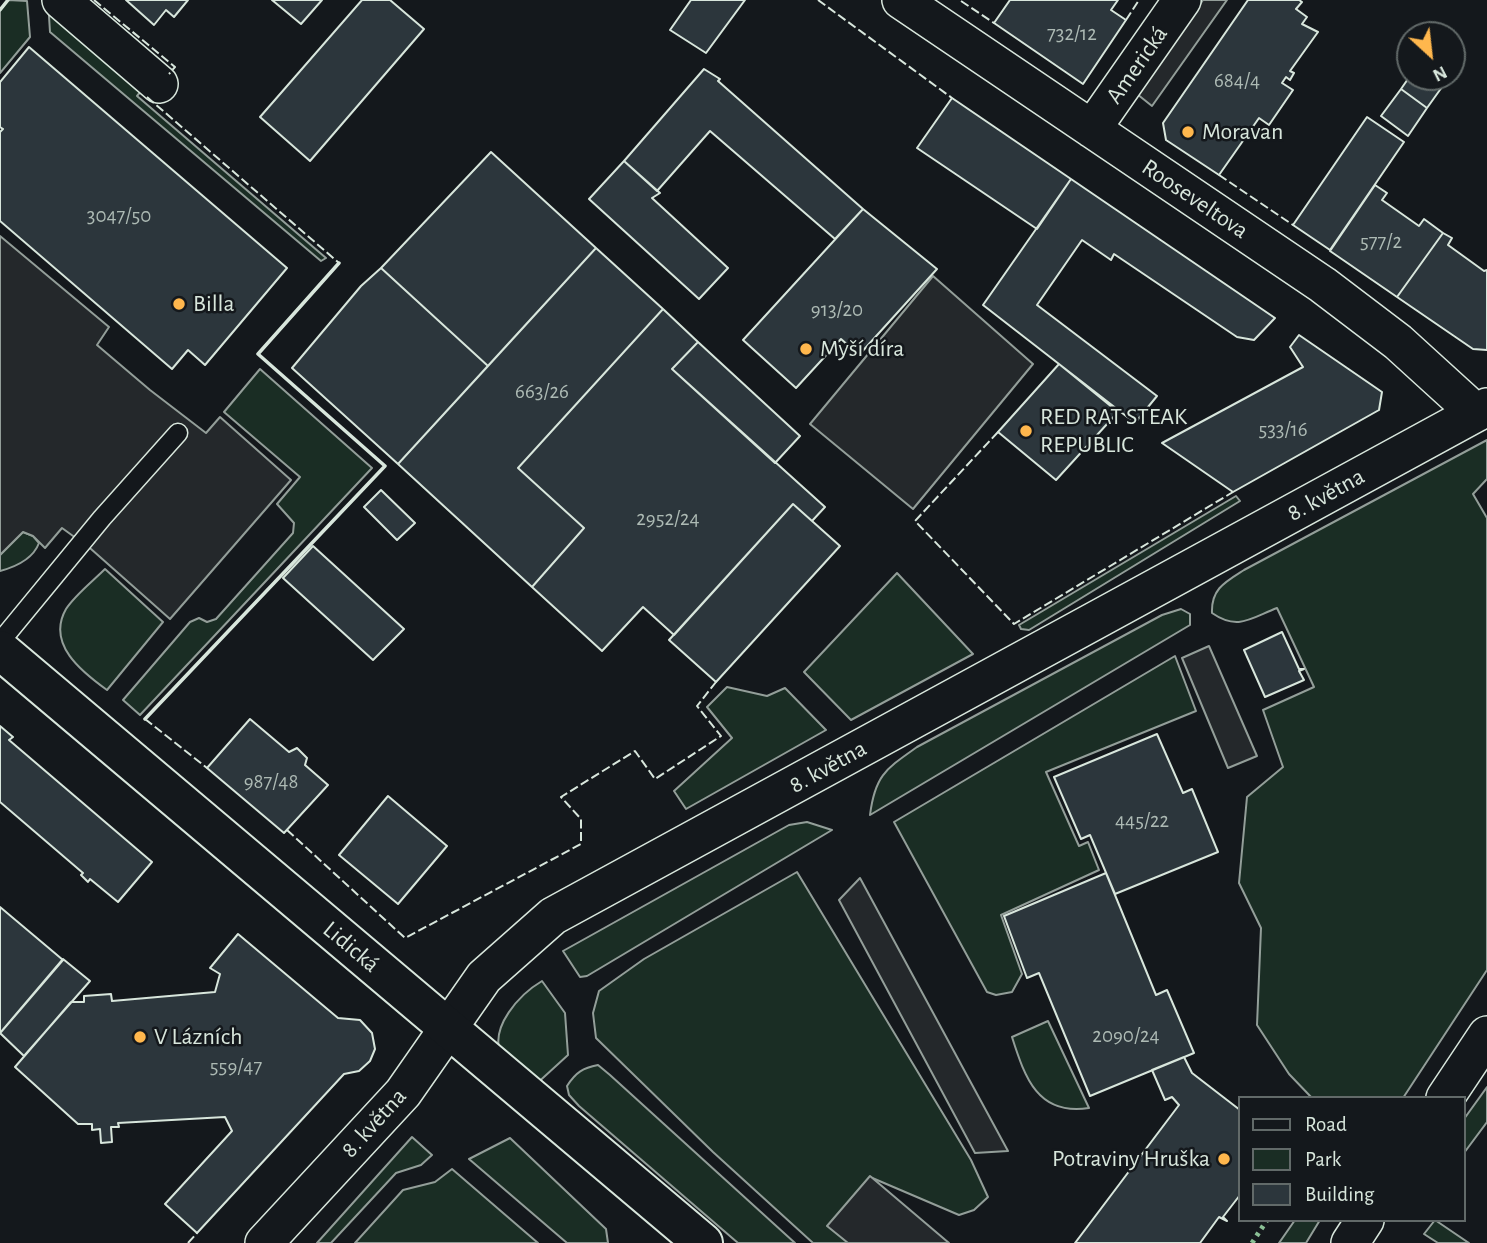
<!DOCTYPE html>
<html>
<head>
<meta charset="utf-8">
<style>
	body { margin:0 }
	#map { position:relative; width:1487px; height:1243px; overflow:hidden; background:#14181c; font-family:"Alegreya Sans",sans-serif }
	canvas { display:block }
	.legend { position:absolute; left:1238px; top:1096px; width:228px; height:126px; box-sizing:border-box; background:#14181c; border:2px solid #626a69; margin:0; padding:9px 12px; list-style:none; font-size:21px; color:#d8e6dc }
	.legend li { display:flex; align-items:center; gap:14px; height:35px }
	.legend b { width:35px; border:2px solid #626a69 }
	.north { position:absolute; left:1396px; top:21px; width:70px; height:70px; box-sizing:border-box; background:#14181c; border:2px solid #626a69; border-radius:50%; rotate:153deg; font-size:19px; font-weight:700; line-height:28px; text-align:center; color:#d8e6dc }
	.north::after { content:''; display:block; margin:auto; width:24px; height:32px; background:#ffb74d; clip-path:polygon(50% 0,100% 100%,50% 72%,0 100%) }
</style>
</head>
<body>
<div id="map">
<canvas width="1487" height="1243"></canvas>
<ul class="legend">
<li><b style="height:9px;background:#14181c"></b>Road</li>
<li><b style="height:19px;background:#1a2d24"></b>Park</li>
<li><b style="height:19px;background:#2c363c"></b>Building</li>
</ul>
<div class="north">N</div>
</div>
<script>
const c = document.querySelector('canvas').getContext('2d');
c.lineJoin = 'round';
function paint(path, color) { c.fillStyle = color; c.fill(path, 'evenodd'); }
function strokePath(path, color, width, dash) { c.strokeStyle = color; c.lineWidth = width; c.lineCap = dash ? 'butt' : 'round'; c.setLineDash(dash || []); c.stroke(path); }
function write(font, color, halo, rows, align = 'center') {
  c.font = font + ' "Alegreya Sans",sans-serif'; c.lineWidth = 5; c.setLineDash([]); c.textBaseline = 'middle'; c.strokeStyle = halo; c.fillStyle = color; for (const [text, x, y, turn = 0] of rows) {
    c.save(); c.translate(x, y); c.rotate((+turn || 0) * Math.PI / 180); c.textAlign = isNaN(turn) ? turn : align; if (halo) c.strokeText(text, 0, 0); c.fillText(text, 0, 0); c.restore();
  }
}
const green = new Path2D(`
	M8,0L27,1L30,37L0,73V10Z
	M48,0L146,85L137,96L326,258L321,261L50,32Z
	M260,369L372,468L140,715L123,700L190,622L199,618L207,622L216,619L293,533L294,523L277,504L300,477L224,412Z
	M1487,440V479L1473,494L1487,518V970L1403,1098H1312L1289,1074L1257,1025L1261,928L1239,883L1247,797L1283,767L1263,710L1314,687L1277,608C1251,618 1238,631 1212,613C1211,589 1225,582 1244,570Z
	M1236,496L1240,501L1029,630L1021,629L1019,625Z
	M23,532L33,536L39,543C33,559 15,567 0,571V555Z
	M105,569L163,622L107,690C82,672 46,644 66,609C75,595 93,581 105,569Z
	M897,573L973,654L851,720L804,672Z
	M1181,609L1190,614V625L870,815C875,775 886,769 917,747L1162,615Z
	M1175,656L1196,711L1046,772L1079,846L1088,842L1099,870L1001,915L1022,974L1012,992L996,995L987,992L894,822Z
	M727,687L767,696L785,688L826,730L686,809L674,791L732,738L707,707Z
	M807,822L832,830L587,976L580,977L563,951L789,825Z
	M797,872L971,1160L988,1197L974,1210L959,1215L870,1177L849,1243H813L713,1152L596,1038L593,1013L599,991L644,959Z
	M542,981L565,1013L568,1055L533,1087C523,1078 507,1067 501,1055C489,1027 520,994 542,981Z
	M1048,1021L1089,1108C1038,1116 1025,1078 1012,1037Z
	M598,1065L610,1075L795,1243H738L579,1106L569,1095L567,1086C576,1072 583,1068 598,1065Z
	M1487,1087V1122L1464,1153V1119Z
	M412,1137L432,1155L421,1165L396,1173L331,1243H317Z
	M510,1138L606,1229L608,1243H567L469,1159Z
	M452,1169L538,1243H355L403,1190L435,1182Z
	M1295,1220H1320L1306,1243H1279Z
	M1435,1220L1469,1243H1438L1424,1234Z`);
paint(green, '#1a2d24');
strokePath(green, '#939e99', 2);
const parking = new Path2D(`
	M1203,0H1227L1152,106L1137,94Z
	M0,236L109,327L97,345L150,390L206,433L220,417L291,480L170,619L91,549L62,528L45,548L33,536L23,532L0,555Z
	M933,276L1033,364L913,509L810,424Z
	M1209,646L1257,756L1228,768L1182,658Z
	M860,878L1008,1151L975,1153L839,900Z
	M870,1176L949,1243H848L827,1226Z`);
paint(parking, '#24282b');
strokePath(parking, '#939e99', 2);
const building = new Path2D(`
	M126,0H188L174,17L166,10L154,25Z
	M272,0H322L301,24Z
	M362,0H390L424,29L310,161L260,117Z
	M691,0H745L706,53L670,30Z
	M1010,0H1118L1111,10L1126,20L1083,84L994,23Z
	M1248,0H1299L1302,2L1296,9L1307,17L1302,24L1318,32L1290,71L1294,73L1290,80L1286,77L1282,83L1293,90L1269,125L1259,118L1219,175L1166,140L1163,123Z
	M29,47L287,268L205,365L188,350L172,369L0,221V132L3,129L0,127V82Z
	M704,69L720,79L718,81L863,209L835,239L710,131L657,191L624,161Z
	M1410,76L1443,77L1447,80L1427,108L1401,89Z
	M1401,89L1427,108L1408,136L1381,116Z
	M952,98L1071,179L1037,229L917,148Z
	M1367,117L1404,142L1330,250L1293,225Z
	M491,152L596,248L488,366L381,268Z
	M624,161L660,193L652,198L728,268L699,299L589,199Z
	M1071,179L1275,318L1254,340L1237,337L1114,254L1111,260L1082,240L1037,305L1157,396L1135,423L983,305Z
	M1375,185L1387,193L1382,200L1419,226L1424,219L1443,233L1397,297L1330,251Z
	M863,209L937,269L859,355L841,339L796,388L743,340Z
	M1443,233L1452,238L1448,245L1484,271L1487,270V350L1473,349L1397,297Z
	M596,248L663,309L518,468L584,528L532,587L398,464Z
	M381,268L488,366L398,464L292,368L361,286Z
	M663,309L698,342L672,369L825,507L812,521L793,504L674,635L643,607L602,651L532,587L584,528L518,468Z
	M1299,335L1382,392L1379,410L1233,492L1162,443L1303,367L1290,347Z
	M698,342L800,436L775,463L672,369Z
	M1059,364L1118,412L1056,480L998,432Z
	M381,490L415,523L397,540L364,507Z
	M793,504L840,546L716,682L669,640Z
	M313,546L404,629L373,660L283,578Z
	M1282,632L1299,669H1304L1299,671L1304,680L1265,697L1244,650Z
	M250,719L289,752L297,748L307,758L305,765L328,785L284,833L207,768Z
	M0,726L13,737L9,740L152,862L118,902L90,879L88,882L81,875L83,873L0,802Z
	M1157,734L1183,793L1192,789L1218,852L1115,894L1090,835L1081,839L1054,777Z
	M388,796L447,846L398,904L339,855Z
	M1106,873L1156,995L1167,990L1194,1053L1090,1096L1039,973L1027,978L1004,916Z
	M0,907L63,960L1,1032H0Z
	M238,934L338,1018L360,1020L372,1033L375,1049L370,1061L359,1071L344,1074L197,1233L165,1204L232,1131L225,1117L118,1123L119,1127H111L112,1142L101,1143L100,1129L92,1130V1124H78L15,1067L71,1002H84V996L111,994L112,1001L215,992L220,974L210,968Z
	M63,959L90,981L24,1056L0,1033Z
	M1184,1057L1192,1073L1240,1110V1195L1223,1217L1227,1221L1219,1217L1200,1243H1075L1179,1105L1172,1097L1165,1100L1152,1070Z`);
paint(building, '#2c363c');
strokePath(building, '#d8e6dc', 2);
const lane = new Path2D(`
	M0,642L102,518L178,433`);
const street = new Path2D(`
	M61,0L159,84
	M901,0L1323,285L1398,342L1476,413
	M1092,129L1182,0
	M1445,1098L1487,1035
	M264,1243L403,1093L484,977L553,916L1487,407
	M1350,1243L1365,1220`);
const secondary = new Path2D(`
	M0,650L703,1243`);
strokePath(lane, '#d8e6dc', 21);
strokePath(street, '#d8e6dc', 40);
strokePath(secondary, '#d8e6dc', 42);
strokePath(lane, '#14181c', 18);
strokePath(street, '#14181c', 37);
strokePath(secondary, '#14181c', 38);
strokePath(new Path2D(`
	M1252,1243L1267,1220`), '#8ac095', 5, [3.5, 5]);
strokePath(new Path2D(`
	M94,0L175,67L169,74
	M818,0L952,98
	M961,1L994,23
	M1126,20L1139,0
	M147,97L339,263
	M1219,175L1293,225
	M998,432L915,521L1014,624L1233,492
	M145,719L207,768
	M287,830L405,938L581,844V819L561,797L635,751L655,779L721,736L697,706L716,682
	M188,1243L197,1233`), '#d8e6dc', 2, [9, 3.5]);
strokePath(new Path2D(`
	M0,10L8,0
	M145,719L385,466L258,354L339,263`), '#d8e6dc', 3.5);
for (const [x, y, r, color] of [
	[1188,132,7,"#ffb74d"],
	[179,304,7,"#ffb74d"],
	[806,349,7,"#ffb74d"],
	[1026,431,7,"#ffb74d"],
	[140,1037,7,"#ffb74d"],
	[1224,1159,7,"#ffb74d"]
]) { const dot = new Path2D(); dot.arc(x, y, r, 0, 2 * Math.PI); c.fillStyle = color; c.fill(dot); strokePath(dot, '#14181c', 2.5); }
write('21px', '#adbab4', null, [
	["732/12",1072,34],
	["684/4",1237,81],
	["3047/50",119,216],
	["577/2",1381,242],
	["913/20",837,310],
	["663/26",542,392],
	["533/16",1283,430],
	["2952/24",668,519],
	["987/48",271,782],
	["445/22",1142,821],
	["2090/24",1126,1036],
	["559/47",236,1067]
]);
write('24px', '#d8e6dc', '#14181c', [
	["Americká",1137,65,-55],
	["Rooseveltova",1195,199,34],
	["8. května",1326,495,-29],
	["8. května",828,767,-29],
	["Lidická",351,947,40],
	["8. května",374,1123,-48]
]);
write('24px', '#d8e6dc', '#14181c', [
	["Moravan",1202,132],
	["Billa",193,304],
	["Myší díra",820,349],
	["RED RAT STEAK",1040,417],
	["REPUBLIC",1040,445],
	["V Lázních",154,1037],
	["Potraviny Hruška",1210,1159,"right"]
], 'left');
</script>
</body>
</html>
